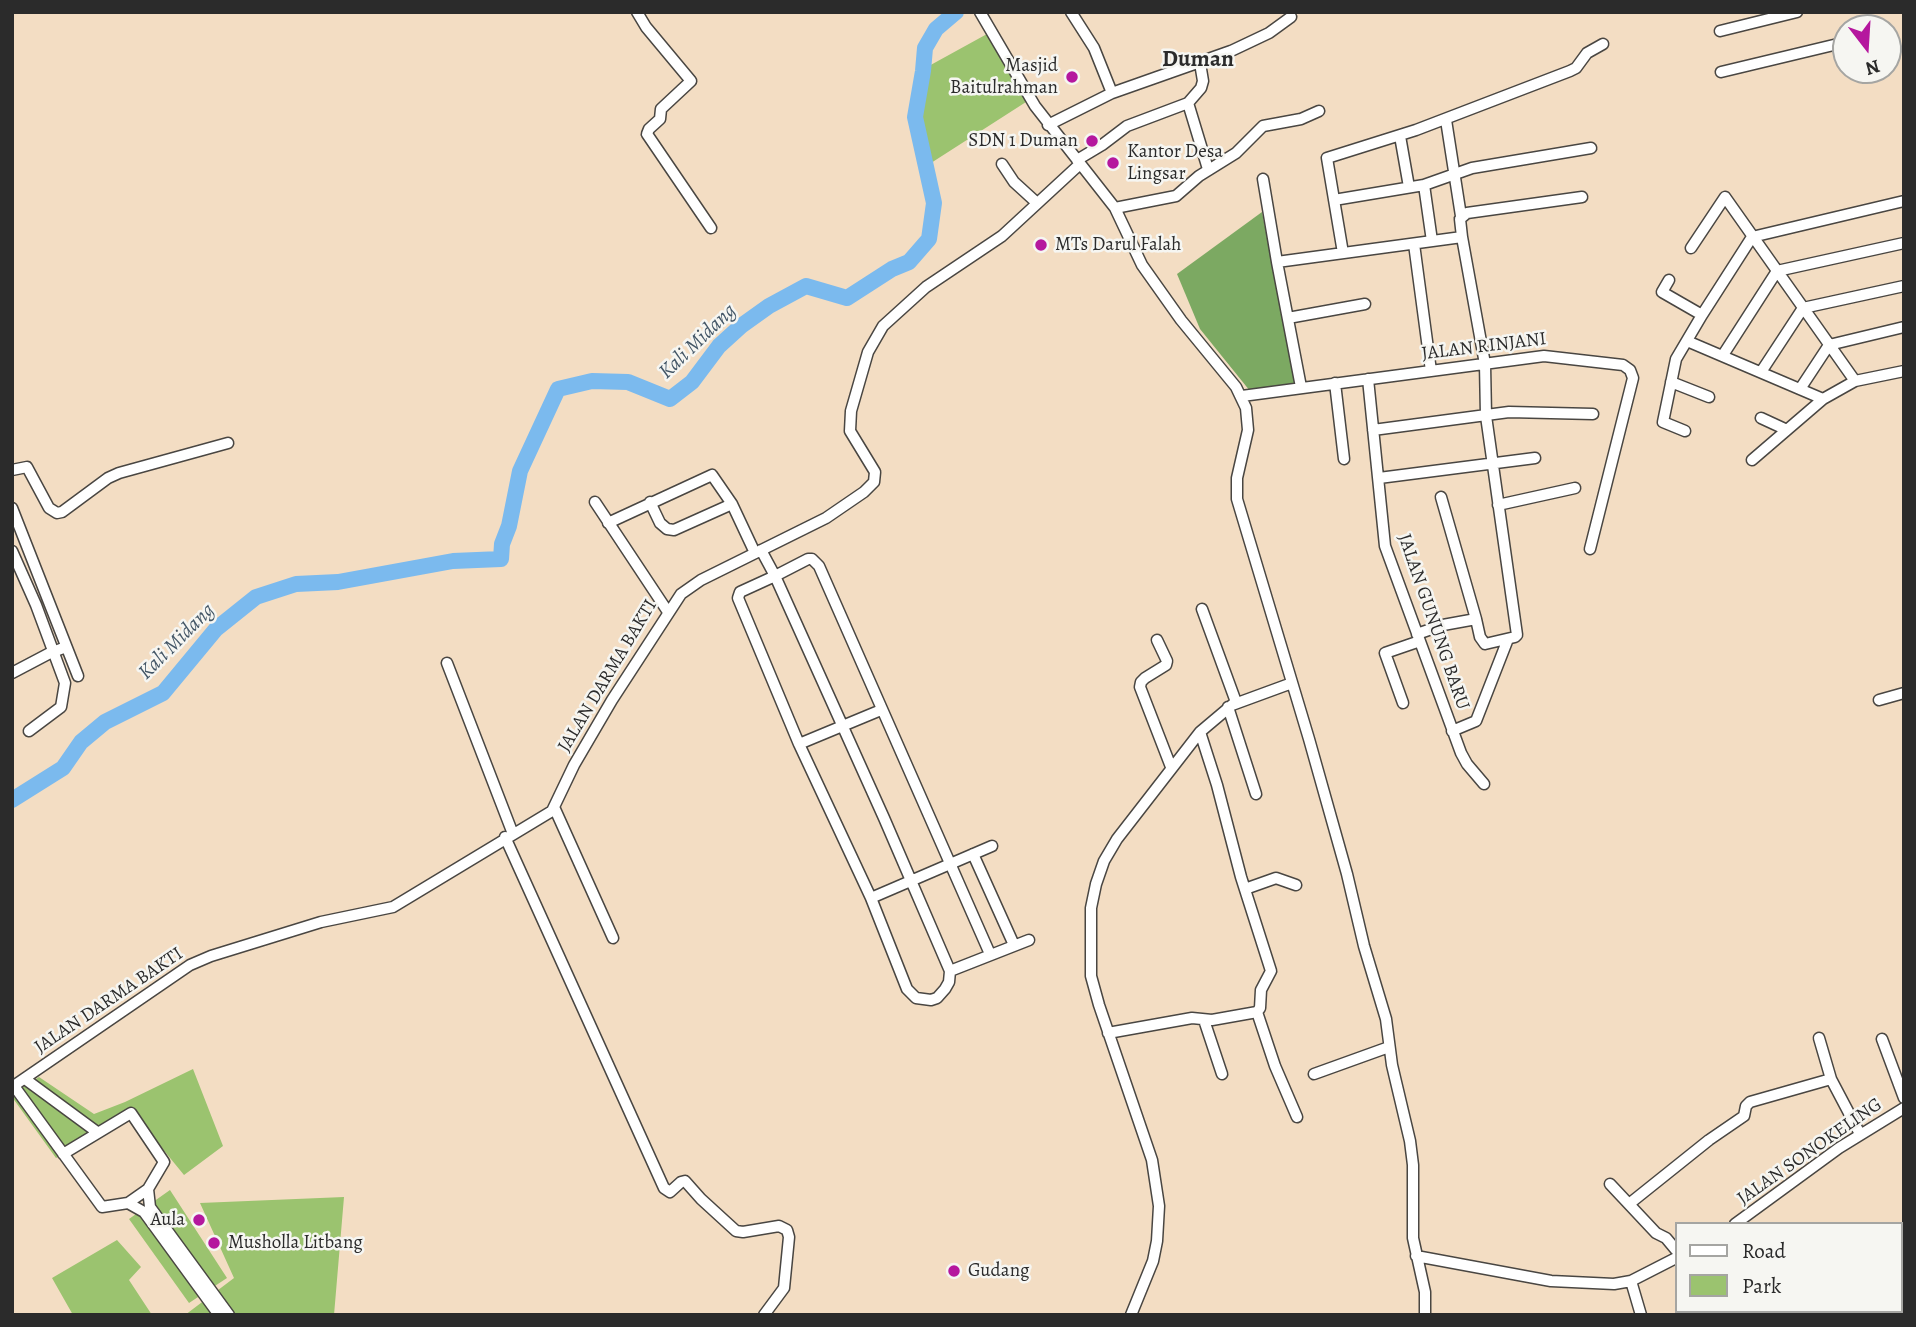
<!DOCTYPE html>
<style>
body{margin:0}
#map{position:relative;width:1916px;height:1327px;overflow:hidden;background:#f3ddc3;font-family:Alegreya,serif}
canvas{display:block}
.frame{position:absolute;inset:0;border:14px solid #2b2b2b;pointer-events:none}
.legend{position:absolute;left:1675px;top:1222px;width:228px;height:91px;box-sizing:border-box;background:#f6f6f2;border:2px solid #a5a5a2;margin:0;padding:9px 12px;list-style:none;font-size:21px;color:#2b2b2b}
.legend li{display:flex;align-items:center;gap:14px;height:35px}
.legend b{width:35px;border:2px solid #a5a5a2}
.north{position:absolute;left:1832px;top:14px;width:70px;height:70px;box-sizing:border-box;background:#f6f6f2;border:2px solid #a5a5a2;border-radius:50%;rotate:163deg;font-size:19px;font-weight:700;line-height:28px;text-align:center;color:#2b2b2b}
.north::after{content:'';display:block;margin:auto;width:24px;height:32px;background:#b5179e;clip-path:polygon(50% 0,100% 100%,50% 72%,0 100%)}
</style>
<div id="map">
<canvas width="1916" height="1327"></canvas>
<div class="frame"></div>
<ul class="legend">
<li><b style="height:9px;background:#fff"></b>Road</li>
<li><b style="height:19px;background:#9bc36f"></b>Park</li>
</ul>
<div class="north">N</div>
</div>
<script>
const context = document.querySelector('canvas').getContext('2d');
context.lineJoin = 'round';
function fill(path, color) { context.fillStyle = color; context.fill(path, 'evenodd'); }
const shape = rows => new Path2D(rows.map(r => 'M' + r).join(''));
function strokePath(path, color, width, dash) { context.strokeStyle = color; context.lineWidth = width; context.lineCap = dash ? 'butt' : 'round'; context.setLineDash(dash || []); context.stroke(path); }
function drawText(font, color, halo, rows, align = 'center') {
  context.font = font + ' Alegreya,serif'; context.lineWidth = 5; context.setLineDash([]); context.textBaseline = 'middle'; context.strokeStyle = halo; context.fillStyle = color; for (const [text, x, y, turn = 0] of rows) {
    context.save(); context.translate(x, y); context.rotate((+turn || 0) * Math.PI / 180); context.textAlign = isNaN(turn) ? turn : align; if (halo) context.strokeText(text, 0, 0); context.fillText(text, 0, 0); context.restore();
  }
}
fill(shape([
 [987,34,1026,102,931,163,919,115,927,67],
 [193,1069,223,1146,184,1175,130,1109,131,1113,56,1158,12,1097,12,1094,39,1077,94,1114,125,1102],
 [170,1190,227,1278,189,1303,129,1219],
 [344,1197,334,1315,185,1315,234,1278,200,1203],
 [117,1240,141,1267,129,1280,152,1315,73,1315,52,1278]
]), '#9bc36f');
fill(shape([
 [1262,212,1296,387,1250,391,1200,329,1177,274]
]), '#7ca962');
strokePath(shape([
 [12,800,63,768,81,742,105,722,163,693,216,629,256,597,296,584,338,582,453,561,501,559,502,544,509,526,520,471,558,389,592,381,628,382,670,399,692,382,719,346,741,326,769,306,806,286,847,298,892,269,909,262,929,239,934,203,915,117,923,71,925,48,936,29,956,12]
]), '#7bbaee', 16);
const minor = shape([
 [637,12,646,27,691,81,661,109,660,119,649,129,647,134,711,228],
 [980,12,1035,106,1115,208,1142,265,1181,320,1236,387,1246,408,1248,430,1237,478,1237,499,1309,739,1347,874,1364,946,1386,1019,1392,1065,1410,1141,1413,1165,1413,1238,1425,1292,1425,1315],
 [1071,12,1094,48,1112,93],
 [1720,31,1797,12],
 [1200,63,1203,81,1201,88,1188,103,1208,169],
 [1721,72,1842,43],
 [1446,120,1461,216],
 [1048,125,1112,93,1231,51,1269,33,1291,17],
 [1400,136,1409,187],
 [1077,160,1102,145,1127,126,1188,103],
 [1002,164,1014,182,1037,203],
 [1263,179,1277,262,1301,387],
 [1424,185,1432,241],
 [1334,200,1424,185,1472,168,1591,148],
 [1115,208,1176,196,1199,176,1236,153,1263,126,1301,119,1319,111],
 [1462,237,1485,364,1486,416,1517,635,1515,637,1485,644,1480,637,1476,619],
 [1414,244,1431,371],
 [1691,248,1725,197,1855,381],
 [1343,253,1327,158,1416,130,1570,71,1576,68,1587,53,1603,44],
 [1277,262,1462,237,1460,219,1467,213,1582,197],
 [1669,280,1662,292,1702,315,1752,237,1904,201],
 [1288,318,1365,304],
 [1687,341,1823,399],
 [1723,355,1777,271,1904,243],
 [1761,372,1803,308,1904,286],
 [1368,379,1385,546,1461,753,1467,764,1484,784],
 [1671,382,1709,397],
 [1335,383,1344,459],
 [1800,389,1829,345,1904,327],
 [1242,396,1544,356,1623,365,1630,370,1633,378,1590,549],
 [1761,418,1787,430],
 [1373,430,1509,412,1593,414],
 [1685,431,1663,422,1676,359,1702,315],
 [1752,460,1823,399,1855,381,1904,371],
 [12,470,27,467,49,508,57,513,62,512,108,478,119,473,228,443],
 [1379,478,1535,458],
 [595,502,668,612],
 [650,502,660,523,667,529,674,530,732,504],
 [1498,505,1575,488],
 [12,508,78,676],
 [608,523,712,475,732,504,755,553],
 [761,550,775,576,884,818,950,971,949,982,945,989,937,998,931,1000,916,998,907,989,871,898,799,744,738,598,740,592,775,576,808,559,812,559,819,566,990,954],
 [12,551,36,605,65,683,61,707,29,731],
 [1202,609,1236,702],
 [1417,634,1443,625,1476,619,1441,497],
 [1157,640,1167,661,1166,665,1145,678,1141,682,1140,687,1171,767],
 [447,663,513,834],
 [12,673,50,653,66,647],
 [1879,700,1904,693],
 [1403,703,1385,653,1420,641],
 [1228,707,1256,794],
 [1452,731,1476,721,1508,639],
 [1200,732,1217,785,1241,877,1271,971,1261,990,1260,1008,1257,1012,1275,1066,1297,1117],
 [799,744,881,710],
 [554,807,613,938],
 [505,837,664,1188,670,1192,681,1182,685,1181,701,1199,736,1231,743,1232,779,1226,787,1230,789,1237,784,1288,764,1315],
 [973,854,1014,945],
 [1245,889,1276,878,1296,885],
 [871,898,992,846],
 [950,971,1029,940],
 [1204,1020,1222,1074],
 [1108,1033,1192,1018,1212,1020,1257,1012],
 [1819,1038,1831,1079,1860,1134],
 [1882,1039,1904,1098],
 [1314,1074,1389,1047],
 [25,1079,97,1132],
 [14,1086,102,1207,128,1203,148,1189,164,1162,131,1113,63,1154],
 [12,1087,190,965,211,956,321,922,393,907,552,811,574,765,612,700,681,594,701,580,826,518,864,492,874,482,875,472,850,431,851,411,868,352,883,326,926,287,1002,236,1080,164],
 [1610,1184,1656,1233,1666,1238,1676,1250],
 [148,1189,150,1207,229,1315],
 [128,1203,144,1212,219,1315],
 [1629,1204,1709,1140,1744,1116,1746,1106,1750,1102,1831,1079],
 [1735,1224,1839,1148,1904,1108],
 [1416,1256,1551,1281,1614,1284,1631,1281,1676,1258],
 [1631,1281,1641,1315],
 [1131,1315,1153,1261,1157,1241,1159,1206,1152,1160,1099,1005,1091,976,1091,908,1096,884,1104,861,1117,839,1200,732,1232,705,1292,683]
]);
strokePath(minor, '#494642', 13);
strokePath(minor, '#fff', 10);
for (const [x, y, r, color] of [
 [1072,77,7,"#b5179e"],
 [1092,141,7,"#b5179e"],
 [1113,163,7,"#b5179e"],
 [1041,245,7,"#b5179e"],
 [199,1220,7,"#b5179e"],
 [214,1243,7,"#b5179e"],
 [954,1271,7,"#b5179e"]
]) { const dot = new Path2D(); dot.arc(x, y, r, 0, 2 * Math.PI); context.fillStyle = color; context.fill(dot); strokePath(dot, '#f6f6f2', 2.5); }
drawText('19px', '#2b2b2b', '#f6f6f2', [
 ["Masjid",1058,66,"right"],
 ["Baitulrahman",1058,88,"right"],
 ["SDN 1 Duman",1078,141,"right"],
 ["Kantor Desa",1127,152],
 ["Lingsar",1127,174],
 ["MTs Darul Falah",1055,245],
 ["Aula",185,1220,"right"],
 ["Musholla Litbang",228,1243],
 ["Gudang",968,1271]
], 'left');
drawText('19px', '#2b2b2b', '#f6f6f2', [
 ["JALAN RINJANI",1484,347,-7],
 ["JALAN GUNUNG BARU",1433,622,71],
 ["JALAN DARMA BAKTI",608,676,-59],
 ["JALAN DARMA BAKTI",109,1001,-34],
 ["JALAN SONOKELING",1810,1152,-35]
]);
drawText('italic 21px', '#435666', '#f6f6f2', [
 ["Kali Midang",698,342,-44],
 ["Kali Midang",177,642,-45]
]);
drawText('bold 23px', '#2b2b2b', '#f6f6f2', [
 ["Duman",1198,60]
]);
</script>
